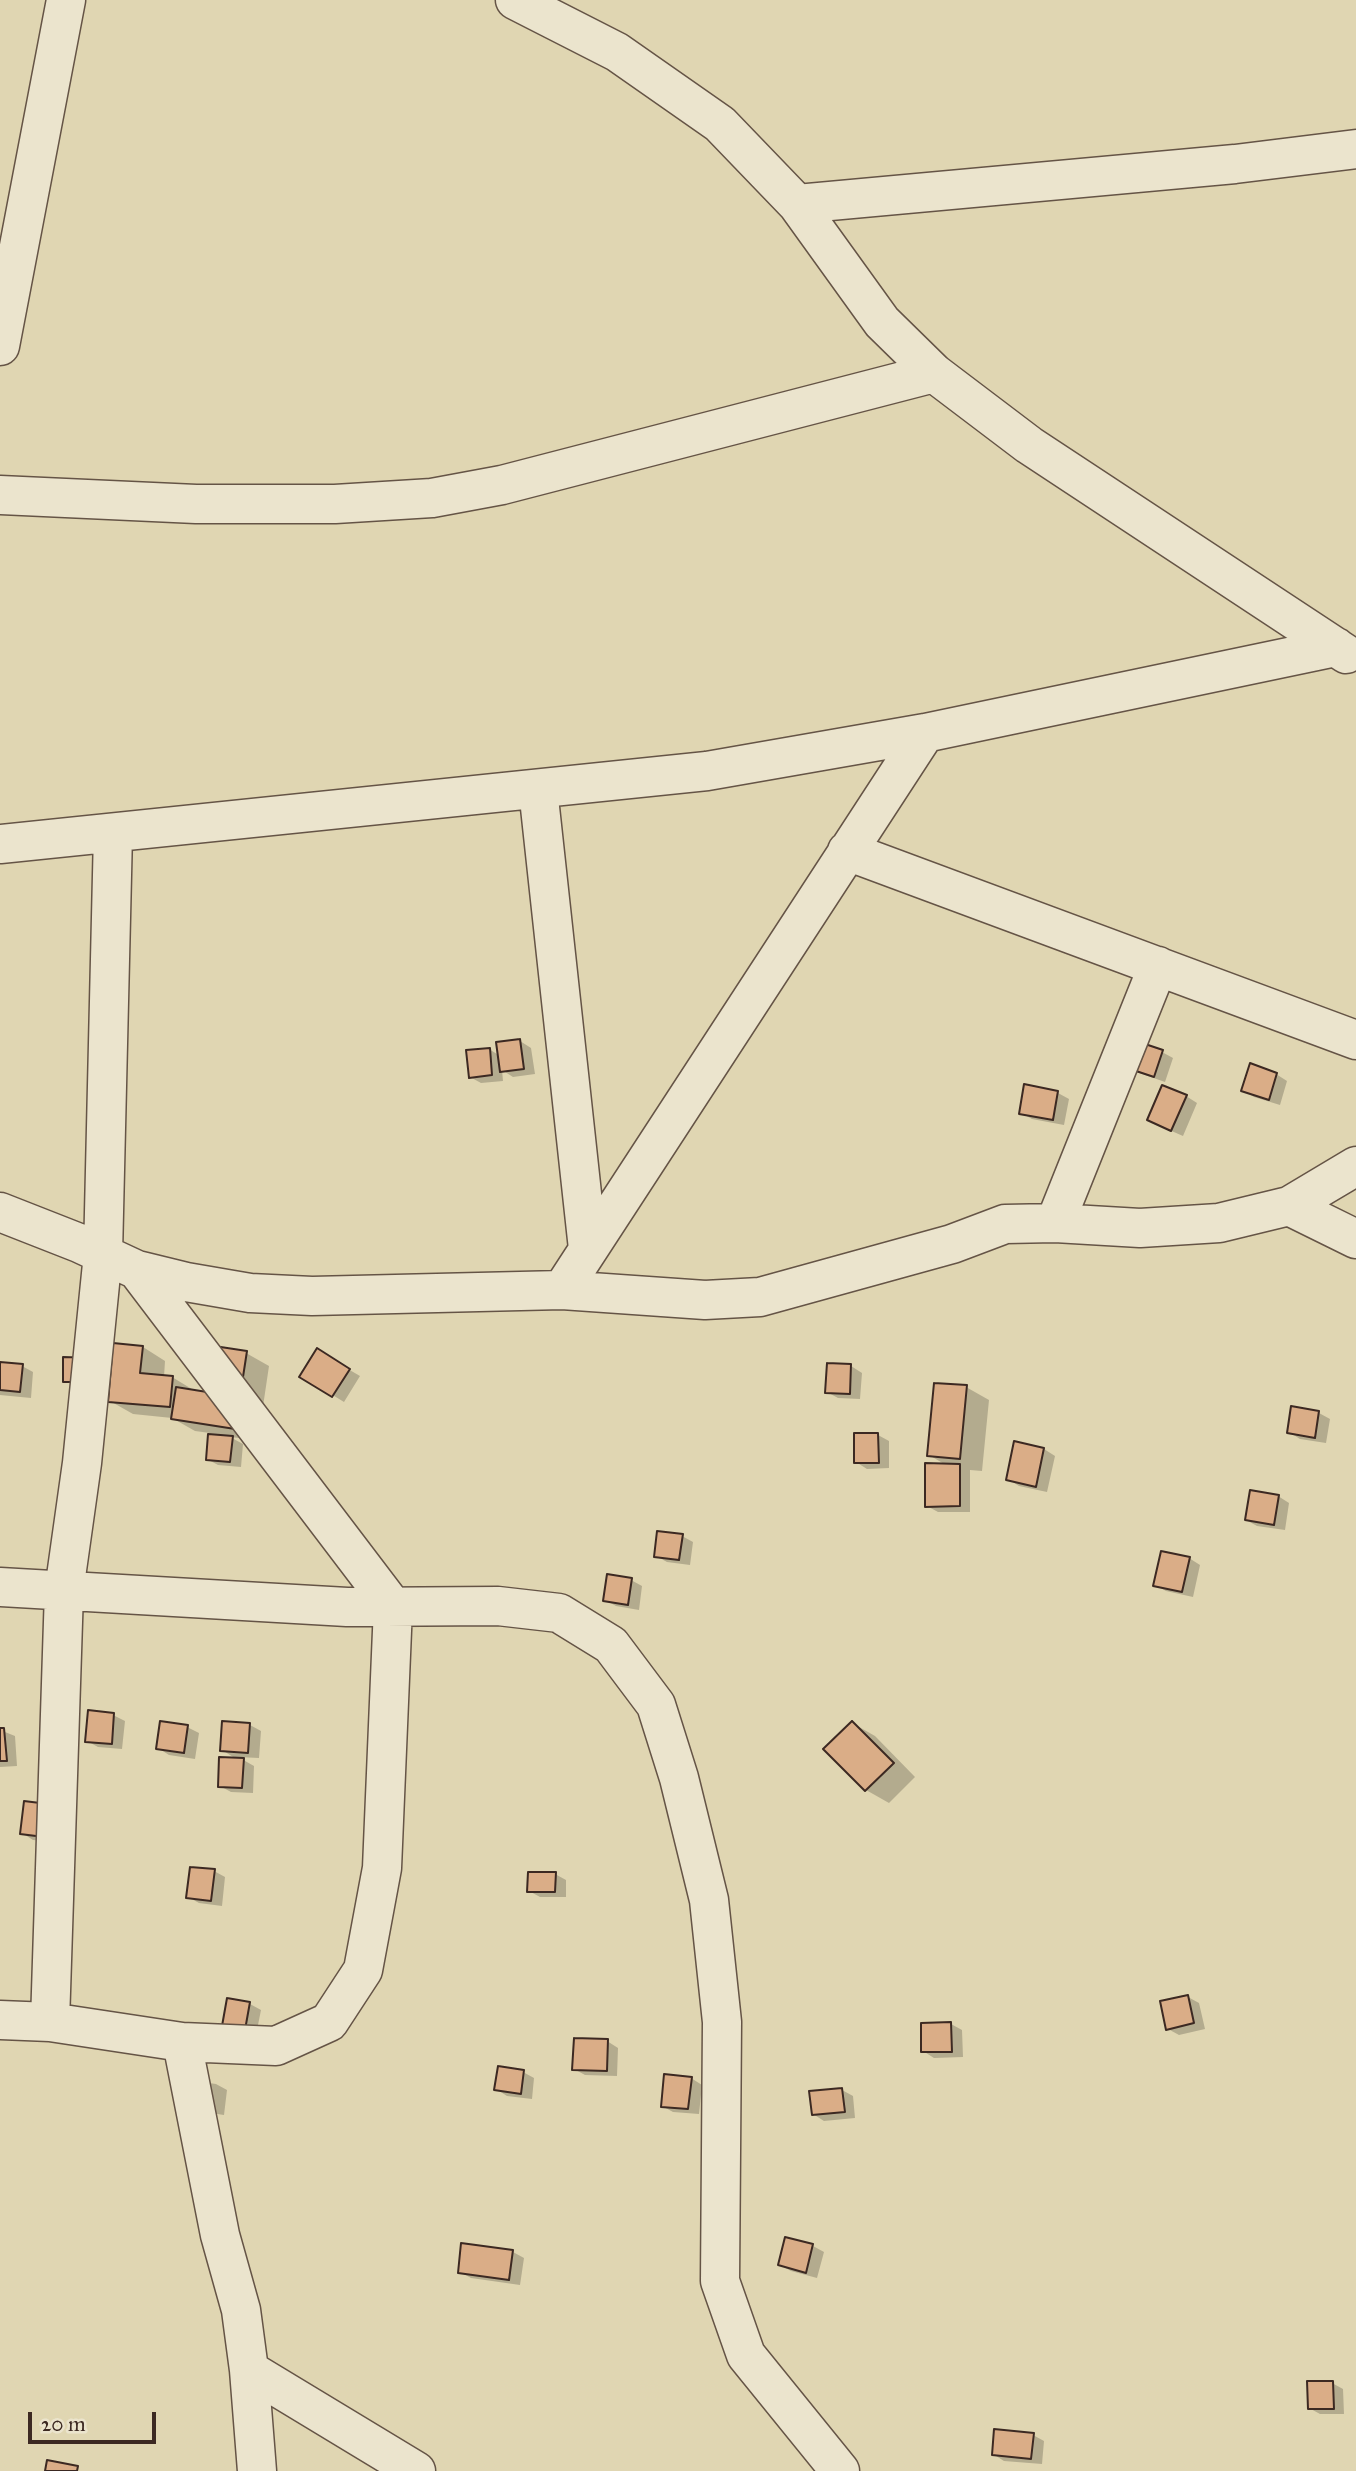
<!DOCTYPE html>
<style>
body{margin:0}
#map{position:relative;width:1356px;height:2471px;overflow:hidden;background:#e0d6b2;font-family:"IM FELL Great Primer",serif}
canvas{display:block}
.scale{position:absolute;left:28px;top:2412px;width:128px;height:32px;box-sizing:border-box;border:4px solid #3c2922;border-top:0;padding-left:9px;font-size:21px;line-height:24px;white-space:nowrap;color:#3c2922;-webkit-text-stroke:5px #ebe4cd;paint-order:stroke}
</style>
<div id="map">
<canvas width="1356" height="2471"></canvas>
<div class="scale">20 m</div>
</div>
<script>
const context = document.querySelector('canvas').getContext('2d');
context.lineJoin = 'round';
function fill(path, color) { context.fillStyle = color; context.fill(path, 'evenodd'); }
const shape = rows => new Path2D(rows.map(r => 'M' + r).join(''));
function strokePath(path, color, width, dash) { context.strokeStyle = color; context.lineWidth = width; context.lineCap = dash ? 'butt' : 'round'; context.setLineDash(dash || []); context.stroke(path); }
fill(shape([
 [520,1041,531,1048,535,1074,513,1077,502,1070,503,1081,481,1083,470,1077,489,1049,500,1056],
 [1162,1052,1173,1058,1165,1082,1131,1070],
 [1276,1074,1287,1081,1280,1105,1254,1097,1243,1090],
 [1058,1093,1069,1099,1064,1125,1032,1119,1021,1113],
 [1186,1096,1197,1103,1183,1136,1160,1126],
 [143,1347,165,1361,164,1377,172,1377,195,1391,208,1394,246,1353,269,1366,258,1440,230,1437,243,1444,241,1467,218,1465,207,1459,210,1433,195,1431,172,1418,133,1414,110,1401],
 [317,1351,360,1376,344,1402,302,1376],
 [0,1364,22,1366,33,1372,31,1398,0,1395],
 [851,1366,862,1373,860,1399,838,1398,827,1392],
 [966,1387,989,1400,982,1471,970,1470,970,1512,938,1512,927,1506,946,1465,929,1455],
 [1293,1408,1319,1413,1330,1419,1326,1443,1300,1439,1289,1432],
 [878,1435,889,1441,889,1468,867,1469,856,1462],
 [1015,1443,1044,1449,1055,1456,1047,1492,1019,1486,1008,1479],
 [1278,1496,1289,1503,1285,1530,1257,1526,1246,1520],
 [682,1536,693,1542,690,1565,667,1562,656,1556],
 [1189,1558,1200,1565,1193,1597,1166,1591,1155,1585],
 [631,1580,642,1586,639,1610,616,1606,605,1600],
 [113,1715,125,1721,122,1749,98,1747,87,1741],
 [852,1723,875,1736,915,1777,889,1803,866,1790],
 [250,1725,261,1731,259,1758,238,1757,254,1766,253,1793,231,1792,220,1786,238,1760,222,1750],
 [187,1727,199,1733,195,1759,169,1755,158,1748],
 [0,1730,15,1736,17,1766,0,1767],
 [26,1803,55,1842,33,1840,22,1833],
 [214,1871,225,1877,222,1906,199,1903,188,1897],
 [555,1874,566,1880,566,1897,540,1897,529,1891],
 [1188,1997,1199,2003,1205,2029,1179,2035,1168,2029],
 [228,2000,250,2004,261,2010,256,2035,235,2031],
 [951,2024,962,2030,963,2057,934,2058,923,2051],
 [607,2041,618,2048,617,2076,585,2075,574,2069],
 [523,2072,534,2078,532,2099,507,2096,496,2089],
 [691,2078,702,2085,699,2114,673,2112,662,2106],
 [182,2079,216,2084,227,2090,224,2115,190,2110],
 [842,2090,853,2096,855,2118,824,2121,813,2114],
 [786,2239,813,2246,824,2252,817,2278,791,2271,780,2265],
 [463,2245,513,2252,524,2258,520,2285,471,2278,460,2272],
 [1332,2383,1343,2389,1344,2414,1320,2414,1309,2408],
 [1033,2435,1044,2441,1042,2464,1004,2461,993,2454]
]), '#0003');
const building = shape([
 [1127,1038,1163,1050,1154,1077,1118,1065,1127,1038],
 [520,1039,524,1069,500,1072,496,1042,520,1039],
 [490,1048,492,1075,469,1078,466,1050,490,1048],
 [1250,1063,1277,1073,1269,1100,1241,1091,1250,1063],
 [1024,1084,1058,1091,1053,1120,1019,1114,1024,1084],
 [1162,1085,1187,1095,1171,1131,1147,1120,1162,1085],
 [113,1343,143,1346,140,1373,173,1376,170,1407,108,1402,113,1343],
 [214,1346,247,1351,235,1429,171,1419,176,1387,207,1392,214,1346],
 [317,1348,350,1369,332,1397,299,1377,317,1348],
 [63,1357,94,1358,94,1382,63,1382,63,1357],
 [0,1362,23,1364,20,1392,0,1390,0,1362],
 [827,1363,851,1364,850,1394,825,1393,827,1363],
 [934,1383,967,1385,960,1459,927,1456,934,1383],
 [1291,1406,1319,1411,1315,1438,1287,1433,1291,1406],
 [854,1433,878,1433,879,1463,854,1463,854,1433],
 [208,1434,233,1436,230,1462,206,1460,208,1434],
 [1014,1441,1044,1448,1036,1487,1006,1480,1014,1441],
 [925,1463,960,1464,960,1506,925,1507,925,1463],
 [1250,1490,1279,1495,1274,1525,1245,1520,1250,1490],
 [657,1531,683,1534,679,1560,654,1557,657,1531],
 [1161,1551,1190,1557,1182,1592,1153,1586,1161,1551],
 [607,1574,632,1578,628,1605,603,1601,607,1574],
 [88,1710,114,1713,112,1744,85,1742,88,1710],
 [160,1721,188,1725,184,1753,156,1749,160,1721],
 [222,1721,250,1723,248,1753,220,1751,222,1721],
 [852,1721,894,1763,865,1791,823,1749,852,1721],
 [0,1728,4,1728,7,1761,0,1761,0,1728],
 [219,1757,244,1758,242,1788,218,1787,219,1757],
 [24,1801,48,1804,44,1837,20,1834,24,1801],
 [190,1867,215,1869,211,1901,186,1898,190,1867],
 [528,1872,556,1872,555,1892,527,1892,528,1872],
 [1188,1995,1194,2023,1166,2030,1160,2001,1188,1995],
 [227,1998,250,2002,245,2030,222,2026,227,1998],
 [951,2022,952,2052,921,2052,921,2023,951,2022],
 [574,2038,608,2039,607,2071,572,2070,574,2038],
 [498,2066,524,2070,521,2094,494,2090,498,2066],
 [664,2074,692,2077,688,2109,661,2107,664,2074],
 [842,2088,845,2112,812,2115,809,2091,842,2088],
 [785,2237,813,2244,806,2273,778,2265,785,2237],
 [461,2243,513,2250,509,2280,458,2273,461,2243],
 [1307,2381,1333,2381,1334,2409,1308,2409,1307,2381],
 [994,2429,1034,2433,1031,2459,992,2455,994,2429],
 [47,2460,78,2466,77,2471,45,2471,47,2460]
]);
fill(building, '#daad87');
strokePath(building, '#3c2922', 2);
const minor = shape([
 [515,0,617,52,720,124,797,204,882,322,934,373,1029,445,1346,654],
 [797,204,1235,164,1356,149],
 [0,346,66,0],
 [0,495,196,504,335,504,432,498,502,485,934,373],
 [538,789,588,1249],
 [0,844,707,771,925,733,1336,647],
 [847,851,1356,1040],
 [1289,1206,1356,1239],
 [0,1212,79,1243,137,1270,186,1282,250,1293,312,1296,562,1290,705,1300,760,1297,952,1244,1005,1224,1055,1223,1140,1228,1219,1223,1289,1206,1356,1166],
 [1055,1223,1158,966],
 [562,1290,925,733],
 [0,1587,347,1607,498,1606,559,1613,611,1645,656,1705,679,1778,709,1900,722,2022,720,2281,746,2355,840,2471],
 [0,2020,50,2022,182,2042,276,2046,329,2022,363,1970,382,1868,393,1607,137,1270],
 [50,2022,64,1591,82,1463,103,1254,113,833],
 [182,2042,220,2235,241,2310,249,2370,257,2471],
 [249,2370,416,2471]
]);
strokePath(minor, '#655446', 41);
strokePath(minor, '#ebe4cd', 38);
</script>
